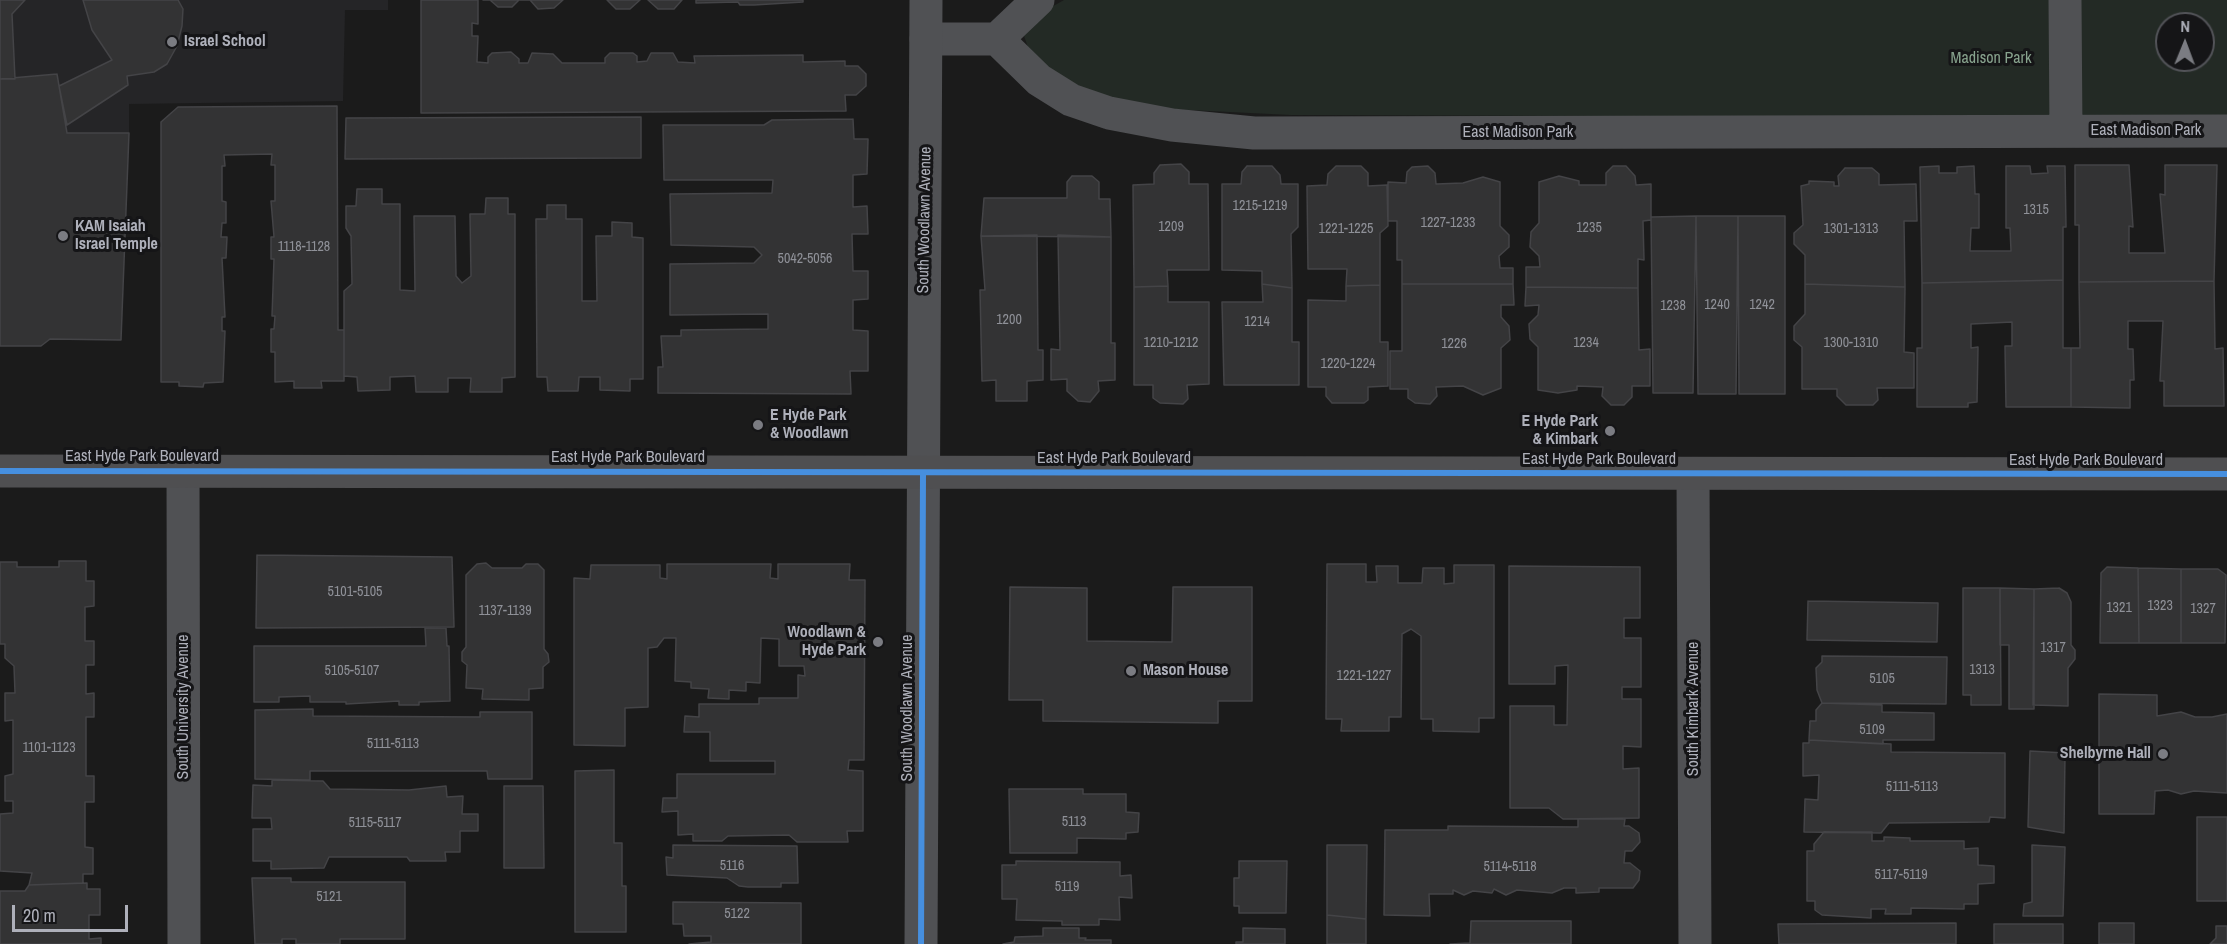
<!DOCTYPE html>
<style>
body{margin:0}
#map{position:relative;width:2227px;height:944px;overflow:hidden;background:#1b1b1b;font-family:"Archivo Narrow",sans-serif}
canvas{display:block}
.north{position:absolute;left:2155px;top:12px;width:60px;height:60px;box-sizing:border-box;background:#151517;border:2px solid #525358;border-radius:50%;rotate:1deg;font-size:16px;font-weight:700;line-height:24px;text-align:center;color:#aeb0ba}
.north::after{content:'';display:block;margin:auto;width:21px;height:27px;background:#7b7c82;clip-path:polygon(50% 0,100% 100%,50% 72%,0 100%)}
.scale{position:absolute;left:12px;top:905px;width:116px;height:27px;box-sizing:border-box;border:3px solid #aeb0ba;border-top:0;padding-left:8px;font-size:18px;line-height:21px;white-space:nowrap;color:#aeb0ba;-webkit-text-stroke:4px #151517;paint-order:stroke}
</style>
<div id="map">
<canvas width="2227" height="944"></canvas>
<div class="north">N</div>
<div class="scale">20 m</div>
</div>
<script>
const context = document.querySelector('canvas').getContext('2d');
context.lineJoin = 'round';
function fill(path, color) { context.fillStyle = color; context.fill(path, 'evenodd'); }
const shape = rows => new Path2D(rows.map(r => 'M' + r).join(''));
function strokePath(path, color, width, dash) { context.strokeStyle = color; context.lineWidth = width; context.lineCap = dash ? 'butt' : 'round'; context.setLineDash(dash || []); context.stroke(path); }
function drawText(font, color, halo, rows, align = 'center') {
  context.font = font + ' "Archivo Narrow",sans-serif'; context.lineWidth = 6; context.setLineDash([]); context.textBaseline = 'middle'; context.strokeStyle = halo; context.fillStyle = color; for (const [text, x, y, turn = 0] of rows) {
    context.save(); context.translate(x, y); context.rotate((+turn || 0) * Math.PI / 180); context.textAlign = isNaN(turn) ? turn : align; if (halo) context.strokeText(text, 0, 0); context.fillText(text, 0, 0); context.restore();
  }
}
fill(shape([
 [0,0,388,0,388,10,345,10,343,101,129,104,129,133,67,133,57,74,0,79]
]), '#252527');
fill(shape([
 [1064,0,2227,0,2227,118,1291,115,1168,109,1123,103,1080,87,1051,70,1029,50,1024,36,1048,9],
 [2167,24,2203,24,2203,60,2167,60]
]), '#232a25');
const building = shape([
 [0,0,25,0,12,14,15,79,0,79,0,0],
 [83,0,178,0,183,9,182,26,177,46,167,64,154,72,127,76,128,85,67,125,59,86,112,60,92,30,83,0],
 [421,0,478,0,478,24,472,23,472,36,478,36,477,62,488,63,488,57,492,53,511,52,519,59,519,63,528,63,532,53,553,54,562,63,605,63,605,58,610,53,633,53,637,56,637,62,647,61,651,53,673,53,678,62,695,63,694,56,803,55,803,62,845,61,845,66,858,66,866,74,866,86,856,95,845,95,846,111,421,113,421,0],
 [483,0,519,0,512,7,498,7,490,0,483,0],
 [520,0,563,0,554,8,538,9,530,0,520,0],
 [607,0,640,0,630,9,616,9,607,0],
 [648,0,682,0,674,9,658,9,648,0],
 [696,0,803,0,803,2,754,5,740,5,738,2,696,3,696,0],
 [57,74,67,133,129,133,121,340,50,339,41,346,0,346,0,79,57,74],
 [337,106,338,330,344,330,344,381,321,381,322,388,294,388,294,381,275,382,275,352,271,352,271,329,274,329,275,316,272,316,274,259,271,259,271,237,274,237,271,201,275,201,275,165,271,165,272,154,224,155,225,166,222,166,222,201,226,202,226,223,222,223,221,237,227,237,226,258,222,258,225,317,222,317,222,331,225,331,223,382,204,383,203,387,179,386,179,382,161,382,161,122,178,107,337,106],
 [641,117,641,158,345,159,346,118,641,117],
 [853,119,854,139,868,139,867,174,853,175,853,207,867,206,868,234,852,234,853,271,868,271,868,299,853,300,853,330,868,331,868,371,850,371,851,394,658,393,658,367,663,367,661,336,681,336,681,330,768,329,768,314,670,315,670,264,754,263,762,255,754,247,671,245,670,194,772,193,773,180,664,180,663,125,764,125,772,120,853,119],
 [1181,164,1189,172,1189,184,1208,184,1209,270,1167,270,1168,286,1134,287,1133,185,1154,184,1154,173,1160,165,1181,164],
 [2075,165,2129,165,2133,227,2129,226,2129,253,2165,253,2160,194,2165,195,2165,165,2217,165,2214,281,2079,282,2079,225,2075,225,2075,165],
 [1247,166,1272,166,1280,175,1281,184,1298,184,1298,227,1291,234,1292,288,1262,284,1262,271,1222,270,1222,184,1241,184,1242,172,1247,166],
 [1336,166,1361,166,1368,173,1368,186,1387,185,1388,226,1380,233,1380,285,1346,286,1347,269,1308,269,1307,186,1327,185,1328,174,1336,166],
 [1428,166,1435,173,1436,184,1463,183,1483,177,1500,182,1500,226,1509,235,1509,247,1499,256,1500,268,1513,268,1513,284,1402,284,1402,260,1397,260,1397,221,1388,221,1388,182,1406,183,1407,172,1412,167,1428,166],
 [1613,166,1626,166,1635,176,1636,185,1651,184,1651,220,1643,221,1644,260,1638,259,1638,288,1526,287,1526,267,1540,267,1539,256,1530,247,1531,232,1539,223,1539,182,1559,176,1579,181,1579,185,1606,185,1606,173,1613,166],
 [1939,166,1939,173,1957,173,1957,167,1974,166,1975,194,1979,194,1979,228,1971,228,1970,251,2011,251,2010,228,2006,228,2006,166,2030,166,2031,174,2048,173,2047,166,2065,166,2066,227,2063,227,2063,280,1922,283,1920,167,1939,166],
 [1845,168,1872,168,1879,174,1879,185,1916,184,1917,221,1904,221,1905,287,1805,284,1805,255,1794,244,1794,233,1803,225,1801,186,1809,184,1809,181,1834,182,1834,186,1839,186,1838,176,1845,168],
 [1072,176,1092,176,1099,182,1099,199,1110,199,1111,237,981,236,984,198,1067,198,1067,182,1072,176],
 [357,189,382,189,382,204,400,204,400,290,415,291,414,216,455,216,456,276,462,283,471,276,470,214,485,214,486,198,508,198,508,214,515,214,515,377,502,378,502,392,470,392,471,378,448,378,448,392,416,392,415,376,390,377,390,390,358,391,357,377,344,376,344,291,352,284,351,236,346,228,346,206,356,206,357,189],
 [547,205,566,205,566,219,582,219,582,301,597,301,596,236,612,236,612,222,632,223,632,237,643,238,643,379,630,379,630,391,600,390,600,377,579,377,578,391,548,391,547,377,537,377,536,219,547,219,547,205],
 [1696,216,1693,393,1653,393,1651,217,1696,216],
 [1696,216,1738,216,1736,394,1698,394,1696,216],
 [1738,216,1785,216,1785,394,1739,394,1738,216],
 [1037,235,1038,350,1043,350,1043,380,1027,381,1027,401,996,401,996,380,982,381,980,290,985,290,981,236,1037,235],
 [1058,235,1111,237,1111,343,1115,343,1115,380,1098,381,1099,391,1090,402,1078,401,1067,391,1067,379,1051,380,1051,349,1060,350,1058,235],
 [2063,280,2063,348,2071,348,2071,407,2006,407,2005,346,2012,346,2012,322,1971,324,1971,348,1978,347,1977,402,1968,403,1968,407,1917,407,1917,348,1922,348,1922,283,2063,280],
 [2214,281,2215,349,2223,348,2224,406,2164,406,2164,381,2160,381,2163,321,2128,321,2128,349,2133,349,2134,380,2130,380,2130,408,2071,407,2071,348,2080,348,2079,282,2214,281],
 [1262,284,1292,288,1292,342,1299,342,1299,385,1224,385,1222,302,1263,302,1262,284],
 [1402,284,1513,284,1514,305,1501,305,1501,317,1509,326,1510,340,1501,348,1501,388,1483,395,1463,386,1436,387,1437,396,1430,404,1415,403,1408,398,1408,389,1390,389,1390,351,1402,351,1402,284],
 [1805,284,1905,287,1904,352,1914,353,1914,388,1877,388,1878,400,1873,405,1846,405,1837,396,1837,389,1802,389,1802,347,1794,340,1794,326,1805,314,1805,284],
 [1380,285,1380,342,1388,342,1388,386,1368,387,1368,400,1364,403,1332,403,1326,396,1326,387,1308,387,1308,300,1346,301,1346,286,1380,285],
 [1168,286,1168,302,1209,302,1209,384,1187,385,1188,399,1183,404,1160,403,1153,398,1153,385,1134,385,1134,287,1168,286],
 [1526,287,1638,288,1639,350,1650,349,1650,386,1632,386,1632,397,1624,405,1611,405,1602,396,1603,387,1577,386,1577,390,1558,393,1538,390,1538,347,1530,339,1529,324,1538,315,1539,305,1525,306,1526,287],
 [257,555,452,557,454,627,256,628,257,555],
 [59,561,86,561,86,581,94,581,94,606,85,607,85,641,94,641,94,665,86,665,86,694,94,693,94,717,86,717,86,776,94,776,94,802,85,802,85,847,93,848,93,874,83,874,83,883,29,885,32,873,0,871,0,814,13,813,13,801,5,801,5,776,13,774,13,720,5,721,5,693,15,693,14,666,5,658,5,644,0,644,0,562,17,562,17,567,59,567,59,561],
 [486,563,492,568,522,568,526,564,538,564,544,570,544,649,548,654,549,662,543,667,543,688,529,689,529,700,482,699,483,689,466,688,467,665,462,661,462,652,466,647,466,575,477,564,486,563],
 [667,564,771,564,770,578,778,579,778,564,850,564,849,580,865,580,864,760,849,760,848,770,863,771,863,831,847,831,848,842,797,842,789,835,728,836,722,841,693,841,693,834,678,835,678,811,662,812,663,798,677,798,677,774,775,774,775,761,710,761,710,732,684,732,685,716,699,717,699,704,759,704,759,698,798,698,798,675,805,676,804,666,779,666,779,639,761,638,760,683,746,682,746,691,729,690,729,699,708,698,709,689,691,688,691,682,675,681,676,638,664,638,657,647,648,648,648,707,625,708,625,746,574,745,574,578,590,579,591,565,660,565,660,578,667,579,667,564],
 [1327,564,1366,564,1366,582,1377,582,1376,566,1398,566,1398,583,1422,583,1423,568,1444,568,1444,584,1454,583,1454,565,1494,565,1494,718,1479,718,1479,732,1433,731,1433,719,1421,719,1421,636,1411,629,1402,634,1401,717,1389,717,1389,731,1341,731,1342,719,1326,719,1327,564],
 [1509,566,1640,567,1640,618,1624,618,1624,638,1641,638,1641,687,1622,687,1622,699,1641,699,1641,747,1623,746,1623,769,1639,768,1639,818,1563,819,1549,808,1510,808,1510,706,1554,706,1554,725,1567,725,1568,665,1555,666,1555,684,1509,684,1509,566],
 [2107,567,2138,568,2139,643,2100,643,2101,573,2107,567],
 [2138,568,2181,569,2181,643,2139,643,2138,568],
 [2181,569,2218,569,2226,575,2225,643,2181,643,2181,569],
 [1010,587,1087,588,1087,641,1172,642,1173,587,1252,587,1252,701,1218,701,1218,723,1043,721,1043,700,1009,700,1010,587],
 [1963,588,2000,588,2001,705,1971,705,1971,695,1963,695,1963,588],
 [2000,588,2034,589,2034,709,2009,709,2009,645,2000,645,2000,588],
 [2059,588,2067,593,2071,602,2071,645,2075,650,2075,659,2068,668,2068,706,2033,705,2034,589,2059,588],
 [1808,601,1938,603,1937,642,1807,640,1808,601],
 [425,628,446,628,447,646,449,646,450,701,419,702,419,705,399,705,399,701,346,704,346,702,310,702,310,696,279,697,279,702,254,702,254,646,426,646,425,628],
 [1822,656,1947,657,1946,704,1822,703,1817,690,1816,668,1822,662,1822,656],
 [2099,694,2157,695,2157,716,2181,712,2195,717,2212,717,2227,714,2227,793,2194,791,2181,794,2168,790,2155,791,2154,814,2099,814,2099,694],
 [1822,703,1882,705,1882,712,1934,713,1934,740,1883,740,1883,744,1809,740,1810,721,1816,721,1816,710,1822,703],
 [313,709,313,716,480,717,480,712,532,712,532,779,488,779,487,771,310,771,310,780,255,779,255,710,313,709],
 [1809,740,1891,744,1891,752,2005,753,2005,818,1990,817,1989,822,1889,823,1881,833,1804,832,1805,799,1818,800,1819,775,1803,776,1803,743,1809,743,1809,740],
 [2030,751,2065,753,2064,833,2028,827,2030,751],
 [614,770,614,843,622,843,622,886,626,886,626,932,575,932,575,771,614,770],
 [272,780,323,781,330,789,409,790,446,786,447,797,463,796,462,814,478,814,478,831,460,831,460,852,445,852,446,861,410,861,407,857,329,857,324,868,271,869,271,861,253,861,253,829,272,829,271,818,252,818,253,785,272,786,272,780],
 [504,786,543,786,544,868,504,868,504,786],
 [1009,789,1083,789,1083,794,1126,794,1126,812,1139,813,1138,832,1126,833,1126,839,1077,838,1077,853,1010,853,1009,789],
 [2197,817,2227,817,2227,901,2197,901,2197,817],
 [1578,819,1625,819,1624,826,1629,826,1639,833,1640,842,1632,851,1625,851,1624,863,1630,863,1640,871,1639,880,1633,888,1599,888,1599,892,1576,893,1576,888,1564,888,1552,893,1517,890,1506,895,1494,889,1492,893,1473,891,1464,895,1453,890,1453,894,1429,894,1430,916,1384,915,1385,830,1448,830,1448,826,1578,827,1578,819],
 [1824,832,1872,832,1872,841,1884,841,1884,837,1910,838,1910,841,1964,841,1964,849,1978,848,1978,865,1994,866,1994,883,1978,884,1978,904,1964,904,1964,909,1911,908,1911,914,1885,914,1886,909,1871,909,1871,918,1822,915,1815,910,1815,901,1807,901,1807,851,1814,851,1814,844,1824,832],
 [673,845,797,846,798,883,781,883,781,887,748,887,739,886,727,878,667,875,666,857,673,858,673,845],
 [1327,845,1367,845,1366,919,1327,915,1327,845],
 [2032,845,2065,847,2063,916,2023,916,2024,904,2032,902,2032,845],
 [1016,861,1120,862,1120,876,1131,875,1132,898,1119,897,1120,920,1099,919,1099,925,1062,925,1062,921,1016,920,1017,899,1002,899,1002,865,1016,865,1016,861],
 [1239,861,1287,861,1286,913,1239,913,1239,906,1234,906,1234,878,1239,878,1239,861],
 [252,878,291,878,291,882,405,882,405,939,340,939,340,944,296,944,296,939,282,939,282,944,255,944,252,878],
 [87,883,87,889,100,889,100,915,89,915,89,939,101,938,101,944,0,944,0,891,25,891,29,885,87,883],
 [673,902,801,903,801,944,689,944,711,942,711,936,684,936,683,924,673,924,673,902],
 [1327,915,1366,919,1366,944,1327,944,1327,915],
 [1471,921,1571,921,1571,944,1450,944,1470,943,1471,921],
 [1956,923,1956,944,1779,944,1778,924,1956,923],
 [2099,923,2134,923,2134,944,2099,944,2099,923],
 [1994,924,2063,924,2063,944,1994,944,1994,924],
 [2216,926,2227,926,2227,944,2210,944,2216,938,2216,926],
 [1043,928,1079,928,1079,938,1086,938,1085,940,1111,940,1111,944,1003,944,1014,942,1015,937,1043,936,1043,928],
 [1243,928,1285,929,1285,944,1236,944,1236,942,1243,942,1243,928]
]);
fill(building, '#333334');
strokePath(building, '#444447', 1.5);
strokePath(shape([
 [2065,0,2066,131],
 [926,39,997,39,1038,0],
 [997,39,1039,80,1071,100,1109,113,1172,125,1254,133,2227,131],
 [183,470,184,944],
 [1693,474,1695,944]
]), '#505154', 33);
strokePath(shape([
 [921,944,926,0]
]), '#505154', 33);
strokePath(shape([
 [0,471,2227,474]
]), '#4f4f51', 33);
strokePath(shape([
 [0,471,2227,474],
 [921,944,923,473]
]), '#468fdf', 6);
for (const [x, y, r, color] of [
 [172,42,6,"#7b7c82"],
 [63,236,6,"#7b7c82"],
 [758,425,6,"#7b7c82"],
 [1610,431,6,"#7b7c82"],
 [878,642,6,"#7b7c82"],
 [1131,671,6,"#7b7c82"],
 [2163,754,6,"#7b7c82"]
]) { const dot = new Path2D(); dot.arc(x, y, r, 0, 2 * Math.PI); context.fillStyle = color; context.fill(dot); strokePath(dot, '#151517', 2); }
drawText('14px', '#8f9198', null, [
 ["1215-1219",1260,206],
 ["1315",2036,210],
 ["1227-1233",1448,223],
 ["1209",1171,227],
 ["1235",1589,228],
 ["1221-1225",1346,229],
 ["1301-1313",1851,229],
 ["1118-1128",304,247],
 ["5042-5056",805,259],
 ["1240",1717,305],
 ["1242",1762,305],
 ["1238",1673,306],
 ["1200",1009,320],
 ["1214",1257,322],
 ["1210-1212",1171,343],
 ["1234",1586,343],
 ["1300-1310",1851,343],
 ["1226",1454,344],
 ["1220-1224",1348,364],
 ["5101-5105",355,592],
 ["1323",2160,606],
 ["1321",2119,608],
 ["1327",2203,609],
 ["1137-1139",505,611],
 ["1317",2053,648],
 ["1313",1982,670],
 ["5105-5107",352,671],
 ["1221-1227",1364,676],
 ["5105",1882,679],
 ["5109",1872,730],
 ["5111-5113",393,744],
 ["1101-1123",49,748],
 ["5111-5113",1912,787],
 ["5113",1074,822],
 ["5115-5117",375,823],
 ["5116",732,866],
 ["5114-5118",1510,867],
 ["5117-5119",1901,875],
 ["5119",1067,887],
 ["5121",329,897],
 ["5122",737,914]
]);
drawText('bold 16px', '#aeb0ba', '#151517', [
 ["Israel School",184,42],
 ["KAM Isaiah",75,227],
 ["Israel Temple",75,245],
 ["E Hyde Park",770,416],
 ["& Woodlawn",770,434],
 ["E Hyde Park",1598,422,"right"],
 ["& Kimbark",1598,440,"right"],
 ["Woodlawn &",866,633,"right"],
 ["Hyde Park",866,651,"right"],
 ["Mason House",1143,671],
 ["Shelbyrne Hall",2151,754,"right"]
], 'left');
drawText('16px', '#88a38e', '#151517', [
 ["Madison Park",1991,59]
]);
drawText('16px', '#aeb0ba', '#151517', [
 ["East Madison Park",2146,131],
 ["East Madison Park",1518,133],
 ["South Woodlawn Avenue",925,220,-89],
 ["East Hyde Park Boulevard",142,457],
 ["East Hyde Park Boulevard",628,458],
 ["East Hyde Park Boulevard",1114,459],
 ["East Hyde Park Boulevard",1599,460],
 ["East Hyde Park Boulevard",2086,461],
 ["South University Avenue",184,707,-90],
 ["South Woodlawn Avenue",908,708,-90],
 ["South Kimbark Avenue",1694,709,-90]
]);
</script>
